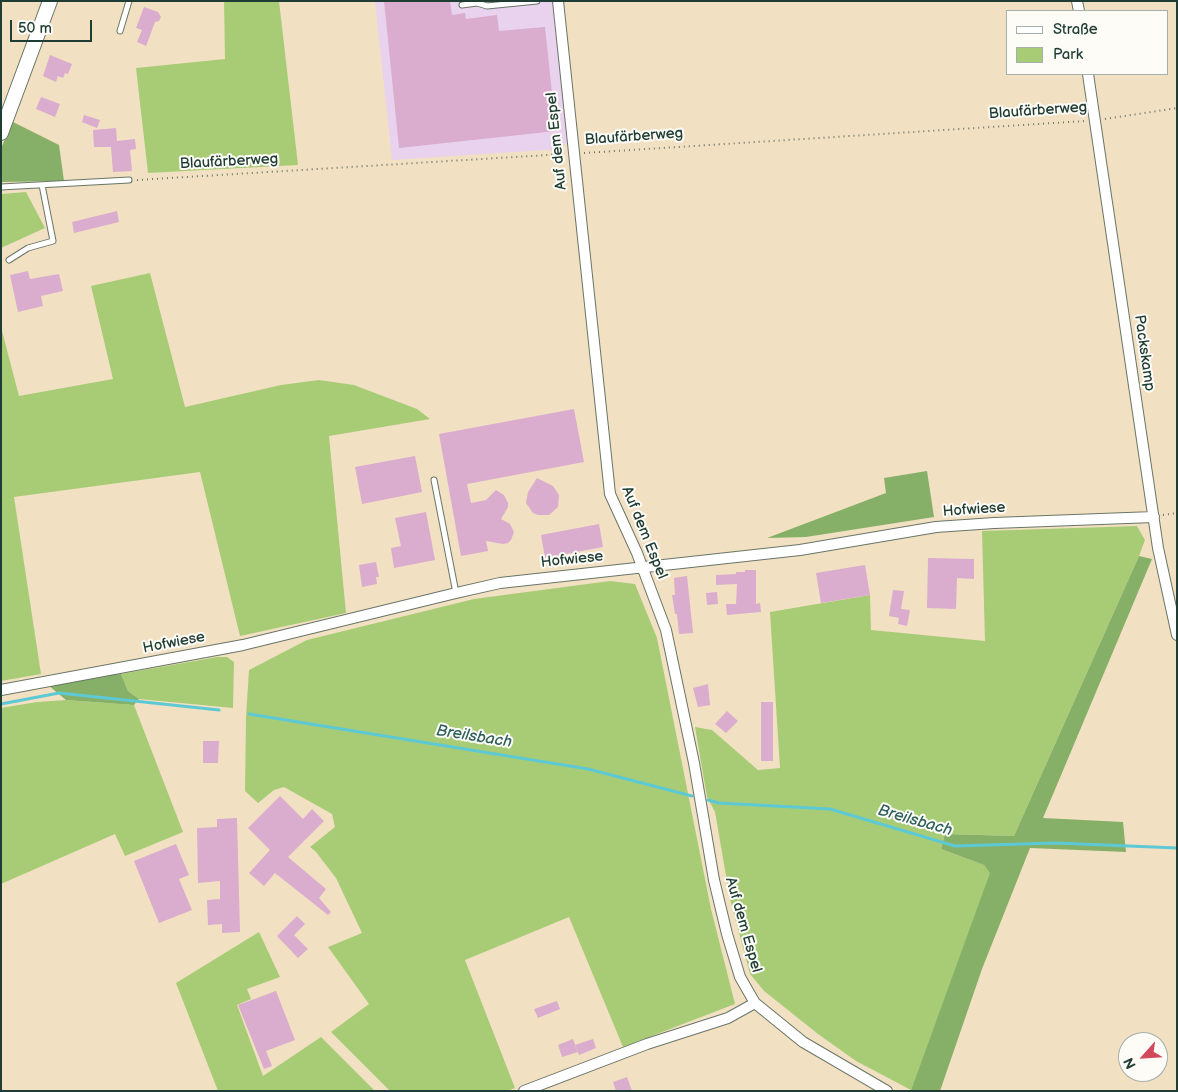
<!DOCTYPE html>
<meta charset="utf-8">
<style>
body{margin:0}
#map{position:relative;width:1178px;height:1092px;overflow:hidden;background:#f2e0c3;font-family:"Balsamiq Sans",sans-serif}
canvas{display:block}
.frame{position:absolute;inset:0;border:2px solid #1f3d34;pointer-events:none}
.legend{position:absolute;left:1006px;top:10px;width:162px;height:65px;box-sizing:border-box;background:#fdfcf7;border:1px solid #a4b0a9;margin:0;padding:6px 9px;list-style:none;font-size:15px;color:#1f3d34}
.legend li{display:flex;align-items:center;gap:10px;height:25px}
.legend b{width:25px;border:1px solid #a4b0a9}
.north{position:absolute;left:1118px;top:1032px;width:50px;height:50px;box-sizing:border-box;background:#fdfcf7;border:1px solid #a4b0a9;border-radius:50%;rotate:244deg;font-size:14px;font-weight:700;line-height:20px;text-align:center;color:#1f3d34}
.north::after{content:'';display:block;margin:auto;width:18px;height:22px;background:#d1495b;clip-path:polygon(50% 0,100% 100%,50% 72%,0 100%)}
.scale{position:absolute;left:10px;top:20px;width:82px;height:22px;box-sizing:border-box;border:2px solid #1f3d34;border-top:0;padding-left:6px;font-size:15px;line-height:18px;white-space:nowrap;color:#1f3d34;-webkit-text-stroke:4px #fdfcf7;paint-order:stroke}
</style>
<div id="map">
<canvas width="1178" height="1092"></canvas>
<div class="frame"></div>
<ul class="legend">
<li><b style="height:6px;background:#fff"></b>Straße</li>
<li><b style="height:14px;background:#a8cc76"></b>Park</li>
</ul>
<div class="north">N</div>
<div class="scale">50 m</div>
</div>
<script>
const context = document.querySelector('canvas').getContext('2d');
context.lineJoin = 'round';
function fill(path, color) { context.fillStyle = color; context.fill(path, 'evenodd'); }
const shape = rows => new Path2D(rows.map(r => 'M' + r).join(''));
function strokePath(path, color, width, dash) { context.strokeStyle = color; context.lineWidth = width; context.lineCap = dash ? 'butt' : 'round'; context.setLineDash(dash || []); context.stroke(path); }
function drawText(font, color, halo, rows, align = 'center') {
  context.font = font + ' "Balsamiq Sans",sans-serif'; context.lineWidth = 4; context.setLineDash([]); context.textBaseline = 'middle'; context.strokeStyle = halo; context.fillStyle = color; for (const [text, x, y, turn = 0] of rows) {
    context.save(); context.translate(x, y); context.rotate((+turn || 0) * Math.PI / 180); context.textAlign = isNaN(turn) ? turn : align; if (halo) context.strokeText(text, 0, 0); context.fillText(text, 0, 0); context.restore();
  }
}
fill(shape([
 [375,1,482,1,482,4,507,1,553,1,567,142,561,149,392,160]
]), '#e9d2ed');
fill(shape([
 [224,1,279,1,298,165,148,173,136,68,225,59],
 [26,192,45,228,1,248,1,194],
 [150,273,185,407,281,385,319,380,354,385,417,409,430,419,329,436,346,613,240,636,200,472,14,497,41,674,1,681,1,327,19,396,113,379,91,286],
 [1137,526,1145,540,1139,556,1014,836,945,834,941,849,984,865,991,873,911,1090,856,1061,818,1034,764,991,750,974,730,899,715,812,707,797,695,727,712,730,758,770,780,768,770,612,870,595,871,630,985,641,982,531],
 [610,581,635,584,657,638,711,909,735,1004,623,1047,569,917,465,960,515,1088,507,1091,390,1091,331,1032,369,1004,328,947,362,933,336,878,316,852,310,847,335,827,332,814,284,787,274,790,258,803,245,791,246,717,249,670,307,640,474,599],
 [217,657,227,657,234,662,233,708,139,699,128,691,121,674],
 [66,700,134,705,183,832,125,856,115,834,1,884,1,708,37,702],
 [259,932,280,977,247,989,251,999,237,1005,263,1076,321,1037,375,1091,218,1091,176,983]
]), '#a8cc76');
fill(shape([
 [13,122,59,145,64,181,1,182,1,148],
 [927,471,934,517,806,537,767,538,886,493,884,478],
 [1139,556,1152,559,1043,818,1123,822,1126,852,1030,848,982,969,940,1091,911,1090,990,873,984,865,941,849,945,834,1014,836],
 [121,674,128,691,139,699,134,705,66,700,48,685,89,677]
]), '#86b067');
strokePath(shape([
 [1,704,59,693,219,710],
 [249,714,588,769,692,796],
 [708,800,719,803,830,809,955,846,1056,843,1177,848]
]), '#5dc9d4', 3);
fill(shape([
 [384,1,450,1,452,15,465,13,466,19,497,15,499,31,545,27,556,131,399,148],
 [144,7,158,12,161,17,159,21,155,22,146,46,137,42,142,30,136,28],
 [50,55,72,64,68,74,65,73,63,78,58,76,56,82,43,76],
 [41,97,60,104,55,117,36,109],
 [84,115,100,120,97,128,82,122],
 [116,128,117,141,135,139,136,149,130,150,132,171,113,172,111,147,94,147,93,130],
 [117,211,119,222,74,233,72,222],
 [28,271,30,279,59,274,63,291,41,296,43,306,18,312,10,275],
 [574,409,584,462,467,484,471,503,486,500,496,490,504,495,508,503,508,507,501,519,510,524,514,532,511,540,508,543,503,544,486,541,488,551,461,556,439,434],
 [415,456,422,492,362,504,355,467],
 [537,478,553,486,559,495,558,507,549,515,538,515,533,513,526,503,528,492],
 [426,512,435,560,394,568,391,548,401,546,395,518],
 [599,524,603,547,545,558,541,535],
 [928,558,974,559,974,579,957,578,956,609,927,608],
 [376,562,379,577,376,577,377,584,362,587,359,565],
 [865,565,870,595,821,603,816,573],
 [745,570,756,570,756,604,760,603,761,612,727,615,726,604,736,604,737,584,716,585,716,575,736,574,736,572,745,572],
 [687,576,693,633,679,634,677,614,675,614,672,595,675,595,674,578],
 [893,590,904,591,901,609,910,610,907,626,898,624,899,618,889,616],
 [717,592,718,604,707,605,706,593],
 [708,684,710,705,698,707,693,688],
 [761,702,773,702,773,761,761,761],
 [727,711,738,721,726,733,715,724],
 [203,741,219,741,218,763,203,763],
 [280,796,303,819,312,809,324,821,288,857,326,889,319,898,331,912,328,915,275,873,264,886,249,873,270,850,248,828],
 [237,818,240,932,222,933,222,924,208,925,207,900,220,899,220,881,198,883,197,828,217,827,217,819],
 [176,844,189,875,179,879,192,910,159,923,134,861],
 [297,916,305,924,294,935,308,949,298,958,277,936],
 [276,991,295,1040,266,1051,272,1066,264,1069,238,1005],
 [557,1001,560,1009,538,1018,534,1009],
 [573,1039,578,1052,562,1057,558,1045],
 [593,1039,596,1048,579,1055,575,1045],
 [627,1077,632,1091,616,1091,613,1082]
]), '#daacce');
const lane = shape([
 [462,5,477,3,487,6,537,1],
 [120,31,129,1],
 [1,187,129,180],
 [9,260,28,248,53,241,42,185],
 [434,480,456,593]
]);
const street = shape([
 [558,1,610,494,637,553,666,630,694,763,714,880,727,934,740,977,755,1003,803,1042,887,1091],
 [1077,1,1079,11],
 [1088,74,1158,548,1177,635],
 [1,690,243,645,456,593,500,583,800,550,936,527,994,523,1154,517],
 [524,1091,647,1044,728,1018,755,1003]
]);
const secondary = shape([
 [1,133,50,1]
]);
strokePath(lane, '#697666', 7);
strokePath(street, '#697666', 12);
strokePath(secondary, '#697666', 16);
strokePath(shape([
 [1105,119,1177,108],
 [584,153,1085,121],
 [137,180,564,154],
 [1163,515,1177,513]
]), '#697666', 2, [1, 4]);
strokePath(lane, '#fff', 5);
strokePath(street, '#fff', 10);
strokePath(secondary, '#fff', 14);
drawText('15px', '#1f3d34', '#fdfcf7', [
 ["Blaufärberweg",1038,111,-4],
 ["Blaufärberweg",634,137,-4],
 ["Auf dem Espel",557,141,-96],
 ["Blaufärberweg",229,162,-3],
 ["Packskamp",1144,353,82],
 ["Hofwiese",974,510,-4],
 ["Auf dem Espel",644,533,68],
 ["Hofwiese",572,560,-6],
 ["Hofwiese",174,643,-11],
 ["Auf dem Espel",743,925,74]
]);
drawText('italic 16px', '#2e605c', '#fdfcf7', [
 ["Breilsbach",474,737,9],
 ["Breilsbach",915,821,16]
]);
</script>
